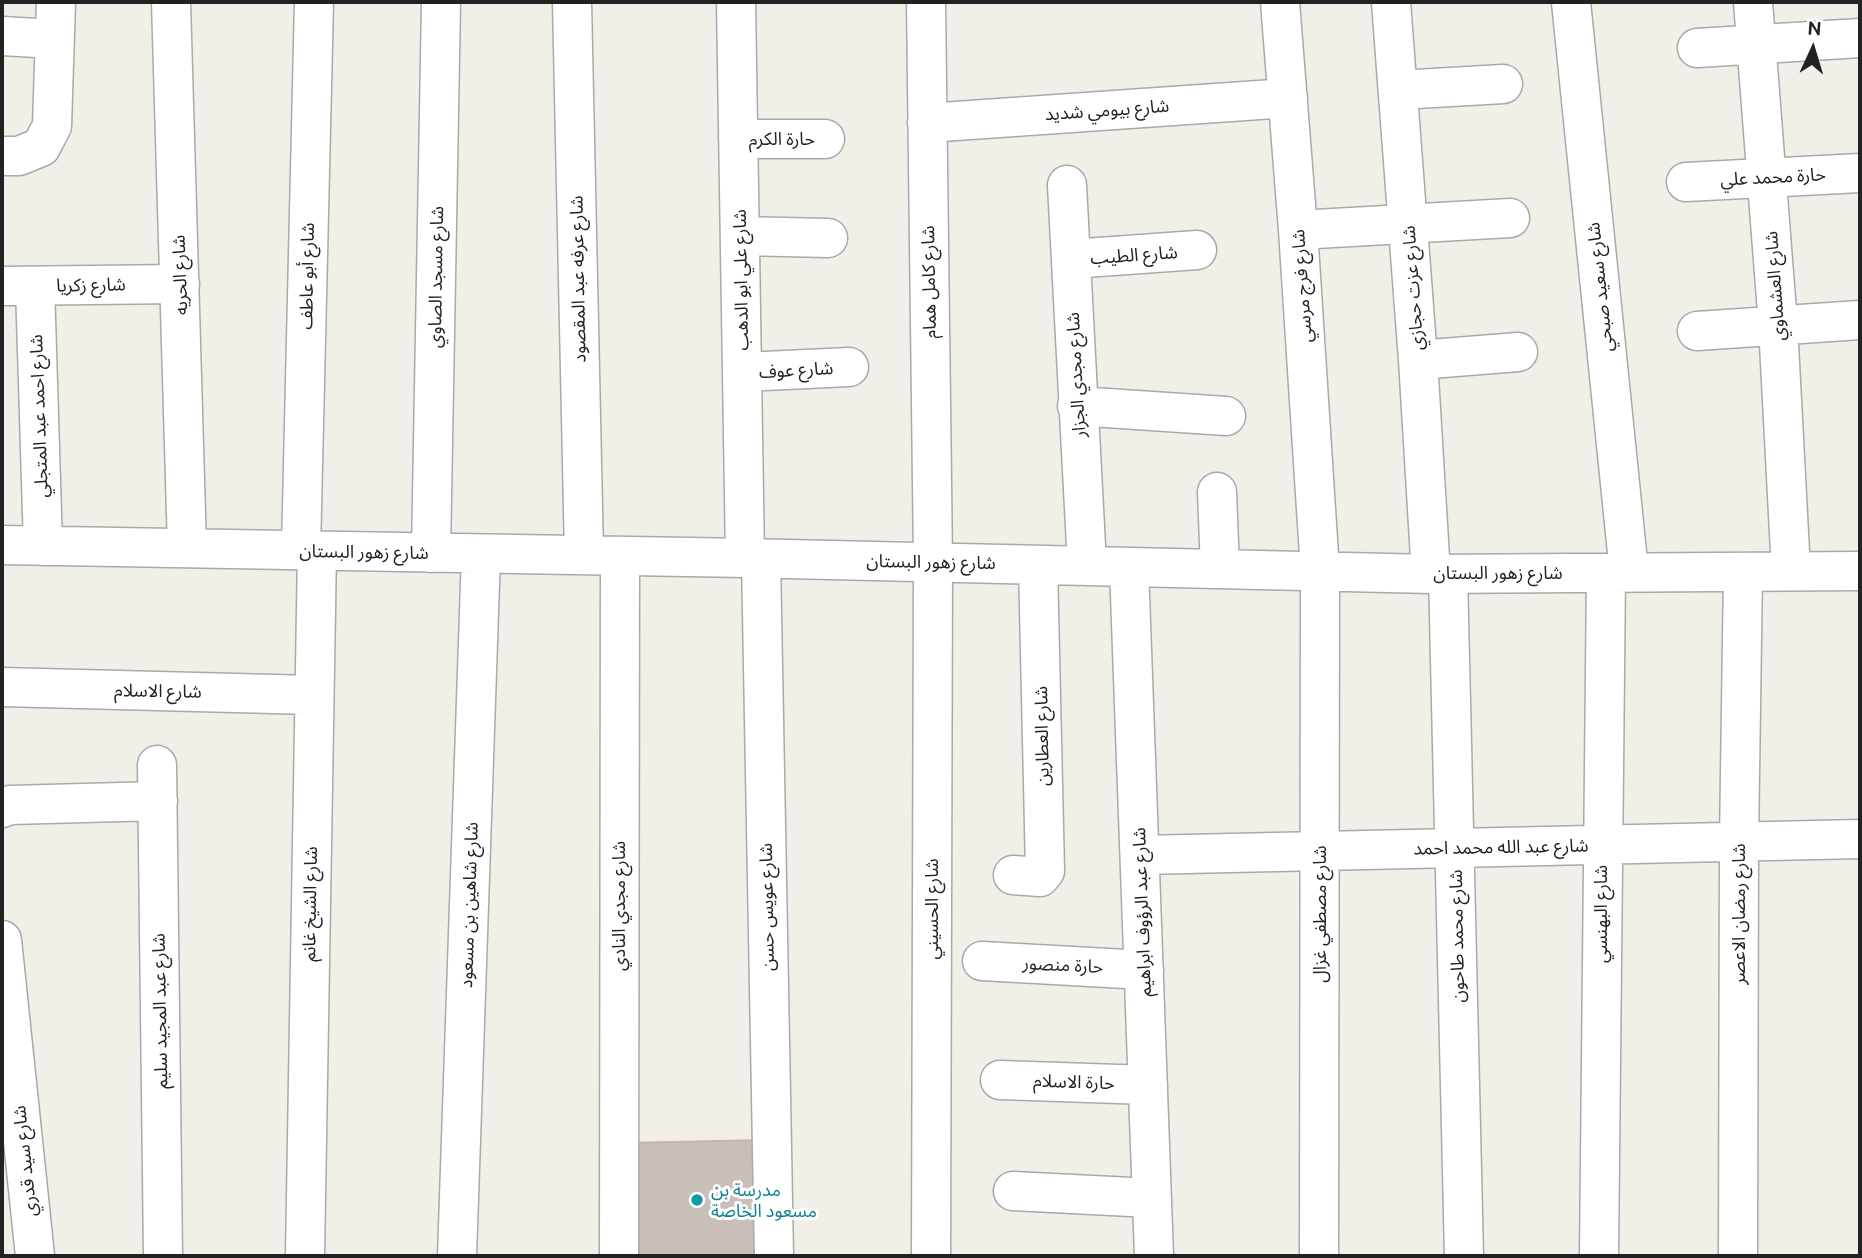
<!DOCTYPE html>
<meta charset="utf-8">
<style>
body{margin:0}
#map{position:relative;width:1862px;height:1258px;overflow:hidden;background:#f2efe9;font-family:Ubuntu,sans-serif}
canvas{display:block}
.frame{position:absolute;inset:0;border:4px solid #222;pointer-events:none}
.north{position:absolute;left:1778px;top:14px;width:70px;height:70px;-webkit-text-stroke:5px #fff;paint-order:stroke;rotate:4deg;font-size:19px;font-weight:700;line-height:28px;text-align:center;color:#222}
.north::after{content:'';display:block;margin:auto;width:24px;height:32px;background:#222;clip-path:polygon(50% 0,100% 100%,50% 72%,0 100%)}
</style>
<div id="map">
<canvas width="1862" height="1258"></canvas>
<div class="frame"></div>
<div class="north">N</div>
</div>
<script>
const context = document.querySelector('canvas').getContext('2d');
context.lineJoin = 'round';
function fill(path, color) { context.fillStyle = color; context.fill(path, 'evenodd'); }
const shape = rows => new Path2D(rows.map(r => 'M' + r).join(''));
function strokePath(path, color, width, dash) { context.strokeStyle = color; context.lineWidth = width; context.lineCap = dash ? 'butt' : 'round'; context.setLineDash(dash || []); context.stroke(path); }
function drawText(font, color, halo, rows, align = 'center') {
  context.font = font + ' Ubuntu,"Noto Sans Arabic",sans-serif'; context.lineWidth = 6; context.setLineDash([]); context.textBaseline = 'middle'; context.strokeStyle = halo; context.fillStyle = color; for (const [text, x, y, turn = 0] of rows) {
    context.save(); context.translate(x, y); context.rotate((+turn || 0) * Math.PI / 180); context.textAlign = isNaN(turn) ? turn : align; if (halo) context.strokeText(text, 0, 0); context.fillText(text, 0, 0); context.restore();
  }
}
const building = shape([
 [767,1140,770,1256,625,1256,624,1143,767,1140]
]);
fill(building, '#c7bfb8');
strokePath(building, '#c4b6ab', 2);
const minor = shape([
 [171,2,187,548],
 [572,2,584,555],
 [736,2,745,558],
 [926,2,933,562,931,1256],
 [1280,2,1298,230,1320,571,1319,1256],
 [1391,2,1418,360,1431,574],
 [1571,2,1629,572],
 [1753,2,1778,325,1791,571],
 [2,36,54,39],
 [1697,48,1860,38],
 [1398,90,1503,84],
 [927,123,1288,98],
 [738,139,825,139],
 [2,156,19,156,41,147,52,126,56,2],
 [1686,182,1860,173],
 [1067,185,1087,565],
 [1298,230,1510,218],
 [740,236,828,238],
 [1071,259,1197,250],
 [2,286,180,284],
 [35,286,43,546],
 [1697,331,1860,320],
 [1418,360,1518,352],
 [743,372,849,367],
 [1077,406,1226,416],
 [1217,492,1220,569],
 [2,545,745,558,1431,574,1860,571],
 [301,550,314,2],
 [431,553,441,2],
 [761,558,774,1256],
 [1129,567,1154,1256],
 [1448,574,1464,1256],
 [2,687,313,695],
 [157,765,163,1256],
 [2,808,10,805,158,801],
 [1141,855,1860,839],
 [1013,875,1040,877,1045,871,1038,565],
 [2,940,35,1256],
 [982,961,1144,970],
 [1000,1080,1148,1085],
 [1013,1191,1151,1198],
 [305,1256,317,551],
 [457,1256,481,554],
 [619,1256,620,556],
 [1599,1256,1606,573],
 [1738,1256,1739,842,1743,572]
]);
strokePath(minor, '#a9a9a9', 41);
strokePath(minor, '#fff', 38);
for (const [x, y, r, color] of [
 [697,1200,7,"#0f9aa8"]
]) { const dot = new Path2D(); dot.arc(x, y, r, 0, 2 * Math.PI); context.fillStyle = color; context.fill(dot); strokePath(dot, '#fff', 2.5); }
drawText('18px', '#222', '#fff', [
 ["شارع بيومي شديد",1107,110,-4],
 ["حارة الكرم",782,139],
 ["حارة محمد علي",1773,177,-3],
 ["شارع الطيب",1134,255,-4],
 ["شارع الحريه",180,275,-92],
 ["شارع أبو عاطف",307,276,-89],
 ["شارع مسجد الصاوي",436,277,-89],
 ["شارع عرفه عبد المقصود",578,279,-91],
 ["شارع علي ابو الدهب",741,280,-91],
 ["شارع كامل همام",929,282,-91],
 ["شارع زكريا",91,285,-1],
 ["شارع فرج مرسي",1302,286,-94],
 ["شارع العشماوي",1775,286,-94],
 ["شارع سعيد صبحي",1600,287,-96],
 ["شارع عزت حجازي",1413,288,-94],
 ["شارع عوف",796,370,-3],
 ["شارع مجدي الجزار",1076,375,-93],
 ["شارع احمد عبد المتجلي",39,416,-92],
 ["شارع زهور البستان",364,552,1],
 ["شارع زهور البستان",931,562,1],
 ["شارع زهور البستان",1498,573],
 ["شارع الاسلام",158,691,1],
 ["شارع العطارين",1042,736,-91],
 ["شارع عبد الله محمد احمد",1501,847,-1],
 ["شارع الشيخ غانم",310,904,-89],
 ["شارع شاهين بن مسعود",469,905,-88],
 ["شارع مجدي النادي",619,906,-90],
 ["شارع عويس حسن",767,907,-91],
 ["شارع الحسيني",932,909,-90],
 ["شارع عبد الرؤوف ابراهيم",1142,912,-92],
 ["شارع مصطفي غزال",1320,914,-90],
 ["شارع البهنسي",1601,914,-90],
 ["شارع رمضان الاعصر",1739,914,-90],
 ["شارع محمد طاحون",1457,936,-91],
 ["حارة منصور",1063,965,3],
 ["شارع عبد المجيد سليم",160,1011,-91],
 ["حارة الاسلام",1074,1082,2],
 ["شارع سيد قدري",25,1161,-96]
]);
drawText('18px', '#0d838f', '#fff', [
 ["مدرسة بن",711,1190],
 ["مسعود الخاصة",711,1211]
], 'left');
</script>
